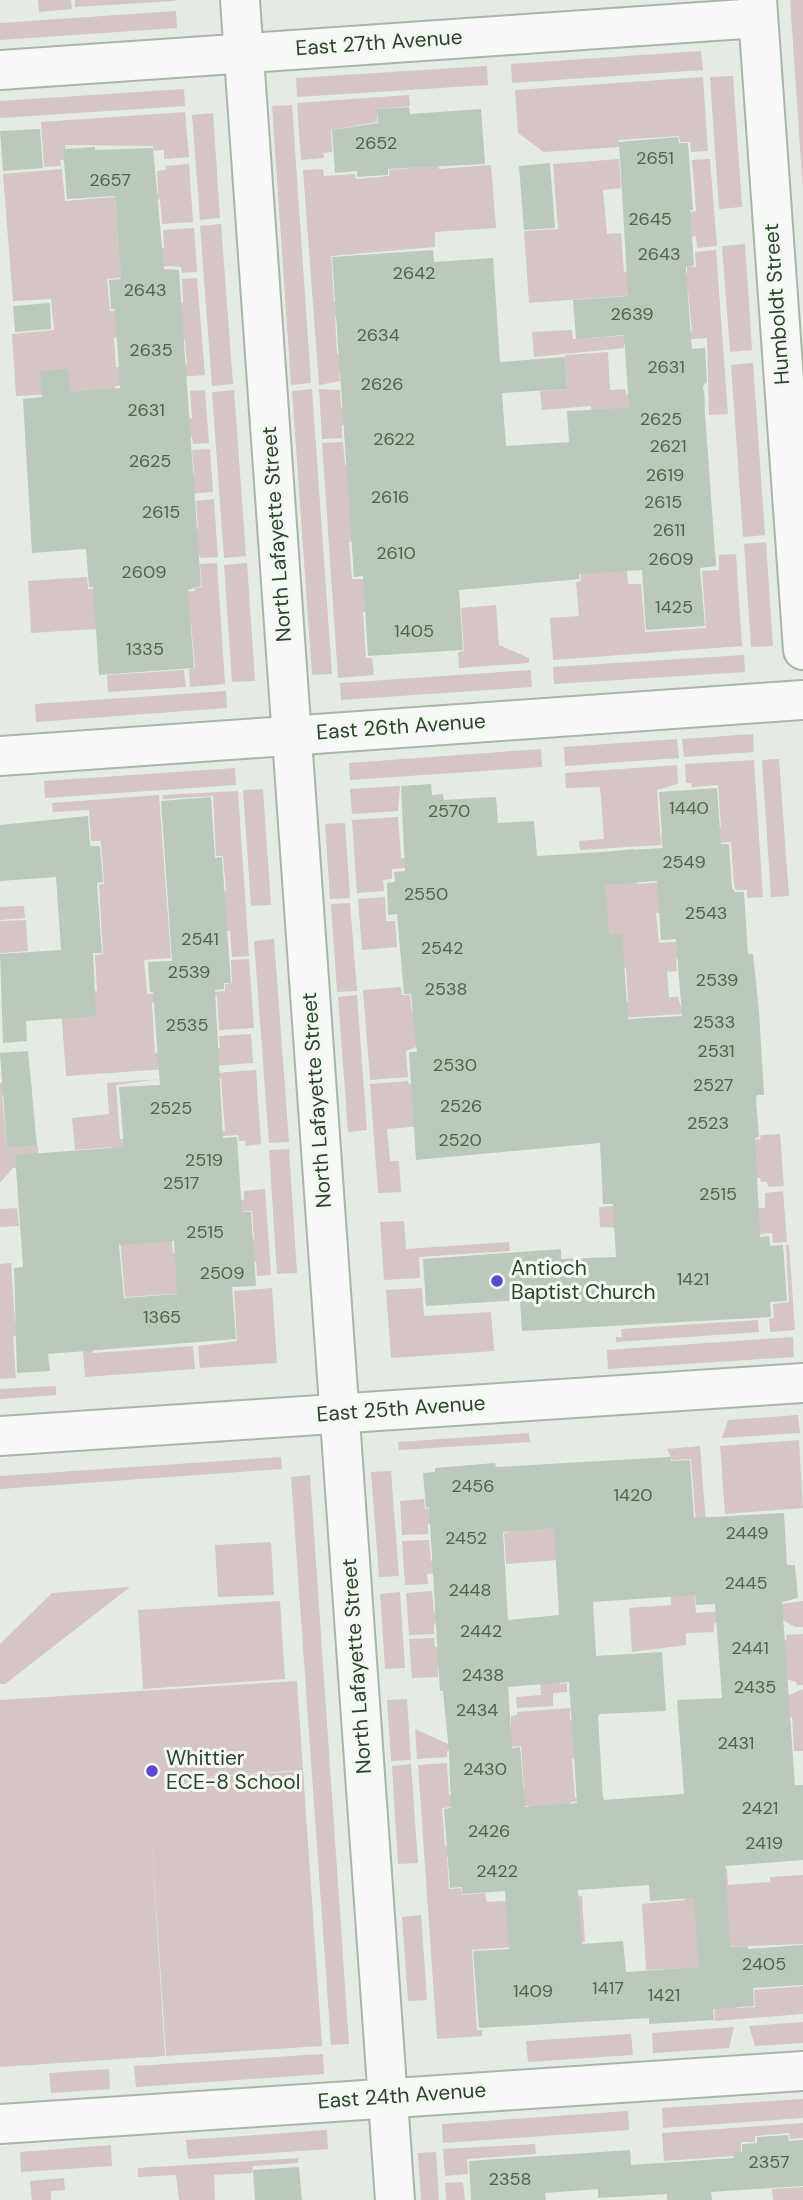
<!DOCTYPE html>
<style>
body{margin:0}
canvas{display:block;background:#e3ebe3}
</style>
<canvas width="803" height="2200"></canvas>
<script>
const context = document.querySelector('canvas').getContext('2d');
context.lineJoin = 'round';
function fill(path, color) { context.fillStyle = color; context.fill(path, 'evenodd'); }
const shape = rows => new Path2D(rows.map(r => 'M' + r).join(''));
function strokePath(path, color, width, dash) { context.strokeStyle = color; context.lineWidth = width; context.lineCap = dash ? 'butt' : 'round'; context.setLineDash(dash || []); context.stroke(path); }
function drawText(font, color, halo, rows, align = 'center') {
  context.font = font + ' "DM Sans",sans-serif'; context.lineWidth = 6; context.setLineDash([]); context.textBaseline = 'middle'; context.strokeStyle = halo; context.fillStyle = color; for (const [text, x, y, turn = 0] of rows) {
    context.save(); context.translate(x, y); context.rotate((+turn || 0) * Math.PI / 180); context.textAlign = isNaN(turn) ? turn : align; if (halo) context.strokeText(text, 0, 0); context.fillText(text, 0, 0); context.restore();
  }
}
fill(shape([
 [38,0,71,0,72,9,39,12],
 [75,0,175,0,175,1,75,7],
 [790,0,803,0,803,190,795,74],
 [176,11,177,28,0,40,0,23],
 [701,51,703,70,512,83,511,64],
 [487,66,488,85,297,97,296,78],
 [733,76,742,207,719,209,710,77],
 [703,77,708,151,691,152,690,142,680,142,679,136,619,140,619,147,544,152,518,133,515,90],
 [184,89,185,106,0,118,0,101],
 [409,95,410,106,377,109,377,122,331,130,332,152,323,153,324,158,301,160,297,103],
 [292,105,311,383,291,385,272,106],
 [185,112,189,157,164,159,164,150,154,151,153,146,65,145,66,160,60,160,61,166,44,167,41,122],
 [213,113,220,218,200,220,192,115],
 [437,138,439,169,491,165,496,228,435,232,435,247,331,256,334,302,392,298,335,317,337,354,347,354,349,372,339,373,340,381,319,385,303,170,323,169,324,176,355,174,356,179,389,176,389,170,422,167,420,140],
 [619,159,621,188,603,190,607,234,621,233,624,272,644,270,645,276,687,273,687,267,696,267,695,252,716,250,728,414,709,415,707,338,624,344,624,348,534,357,532,332,572,330,573,339,692,331,688,291,529,303,524,231,558,229,553,164],
 [710,159,717,246,697,248,696,236,691,237,689,212,696,211,692,160],
 [189,164,193,222,162,224,160,199,118,203,117,197,158,194,157,171,166,170,166,166],
 [62,169,65,201,115,197,121,278,107,279,110,311,124,310,128,337,114,338,116,367,130,367,132,384,115,386,115,399,55,394,16,396,12,334,54,330,51,299,13,301,3,174],
 [221,224,233,384,212,386,200,226],
 [194,228,197,272,182,273,181,267,172,266,123,270,121,251,164,248,163,230],
 [745,244,752,350,730,352,722,246],
 [197,278,205,375,140,380,170,366,187,365,185,340,179,340,177,304,183,303,182,279],
 [608,352,610,390,625,389,627,395,704,390,705,405,614,412,593,437,591,406,542,410,540,391,567,389,565,355],
 [753,363,765,535,743,537,731,365],
 [312,389,332,674,312,675,292,391],
 [319,389,340,390,341,407,351,406,372,423,342,425,342,438,322,439],
 [205,390,209,443,193,444,192,437,180,437,185,419,192,418,190,391],
 [234,390,246,556,224,558,212,392],
 [343,442,345,465,351,465,358,541,349,542,352,579,384,579,417,608,363,612,366,658,372,658,374,675,338,678,322,443],
 [210,449,213,492,187,494,188,475,194,474,192,450],
 [214,499,218,557,200,558,199,553,191,553,193,529,198,529,196,501],
 [623,518,628,584,641,584,645,632,706,628,702,571,719,570,719,555,736,554,742,646,553,660,550,618,579,616,576,582,581,581,579,549],
 [766,542,773,646,751,647,744,544],
 [217,563,225,684,190,687,189,669,195,668,191,623,31,633,28,581,87,577,88,589,110,587,137,595,195,591,195,588,202,587,200,564],
 [247,563,255,681,232,682,224,565],
 [496,605,499,645,529,658,529,663,459,668,458,652,464,651,461,608],
 [744,655,745,672,554,684,553,667],
 [184,670,186,687,108,692,107,675],
 [531,670,532,687,341,700,340,683],
 [226,691,227,708,36,722,35,704],
 [753,734,754,752,684,757,682,739],
 [677,739,679,758,565,766,564,747],
 [541,749,542,767,350,780,349,763],
 [779,759,789,896,771,897,762,760],
 [754,760,763,897,747,898,747,890,736,890,734,886,731,842,662,847,661,834,721,827,718,785,692,787,691,783,686,783,685,764],
 [677,765,678,784,657,790,661,845,580,850,579,841,604,839,600,787,566,788,565,773],
 [235,768,236,785,45,798,44,781],
 [400,786,398,811,352,814,350,789],
 [263,789,271,905,251,906,243,790],
 [238,791,249,956,232,957,230,931,221,931,218,892,226,891,223,856,216,856,213,796,163,799,162,795],
 [159,795,171,958,144,960,147,994,174,992,165,1002,152,1003,155,1053,220,1048,219,1036,251,1034,253,1063,66,1076,60,994,97,991,95,955,103,954,99,885,104,884,101,841,91,841,89,810,53,812,52,803],
 [398,817,401,858,460,864,392,869,392,879,383,880,384,891,357,893,352,820],
 [345,823,350,898,330,899,325,824],
 [634,849,637,884,731,878,669,911,656,913,659,943,686,941,723,955,676,959,677,971,667,972,669,997,678,997,683,1014,589,1020,588,1005,628,1002,626,968,579,971,573,887,615,884,612,851],
 [385,897,386,921,395,921,397,947,362,950,358,899],
 [350,903,357,991,337,992,331,904],
 [24,906,25,918,0,920,0,907],
 [26,920,28,951,0,953,0,921],
 [274,939,289,1142,269,1143,254,941],
 [249,959,254,1028,219,1030,217,996,210,996,210,992,225,991,225,984,232,983,231,960],
 [401,987,402,995,410,995,412,1012,484,1006,516,1039,416,1047,406,1051,408,1077,370,1080,363,990],
 [357,995,367,1130,348,1132,338,997],
 [256,1070,261,1144,246,1146,245,1141,239,1141,238,1135,172,1140,114,1175,112,1147,75,1150,72,1118,109,1114,107,1083,160,1079,116,1085,120,1139,225,1131,221,1078,177,1082,177,1076],
 [31,1081,32,1092,2,1095,7,1148,38,1146,39,1165,13,1168,0,1183,0,1083],
 [408,1081,409,1084,419,1082,423,1126,387,1129,390,1161,399,1161,401,1192,378,1193,370,1084],
 [780,1134,784,1186,768,1187,767,1182,761,1182,760,1178,720,1181,689,1144,760,1139,761,1135],
 [289,1149,297,1273,277,1274,269,1150],
 [265,1189,271,1275,257,1276,256,1262,248,1262,247,1240,254,1239,252,1211,232,1212,232,1201,244,1200,244,1191],
 [783,1191,787,1242,773,1243,772,1233,746,1235,600,1227,599,1207,639,1204,678,1213,765,1208,765,1193],
 [17,1208,19,1226,0,1227,0,1209],
 [404,1221,406,1249,509,1242,510,1251,419,1257,420,1278,384,1280,380,1222],
 [119,1227,172,1241,173,1253,179,1253,188,1293,125,1297],
 [786,1245,789,1245,795,1330,770,1332,769,1319,774,1318,773,1304,789,1302],
 [11,1263,15,1322,39,1321,40,1334,13,1336,16,1378,0,1379,0,1264],
 [272,1288,277,1363,200,1368,198,1346,237,1341,234,1291],
 [422,1288,424,1316,491,1312,494,1351,391,1358,386,1290],
 [758,1320,759,1332,616,1342,616,1337,622,1337,621,1329],
 [92,1337,93,1353,193,1346,195,1369,85,1377,82,1338],
 [793,1337,794,1357,608,1369,607,1350],
 [56,1386,56,1395,0,1399,0,1389],
 [798,1415,800,1433,722,1438,728,1420],
 [529,1433,530,1442,399,1450,398,1442],
 [799,1440,803,1508,725,1514,720,1446],
 [700,1446,708,1550,698,1551,691,1459,672,1460,667,1449],
 [281,1457,282,1469,0,1489,0,1476],
 [391,1471,399,1576,379,1577,371,1472],
 [310,1475,349,2044,331,2045,291,1477],
 [424,1499,425,1509,435,1508,439,1524,428,1524,428,1534,402,1535,400,1501],
 [562,1524,558,1560,506,1564,504,1533,511,1532,511,1528],
 [429,1540,431,1561,439,1561,440,1573,427,1574,428,1584,405,1585,402,1541],
 [271,1542,274,1595,218,1597,215,1545],
 [692,1569,696,1613,767,1608,767,1606,803,1601,803,1627,795,1627,781,1619,714,1623,714,1632,686,1633,686,1645,632,1652,629,1608,671,1605,670,1571],
 [130,1587,5,1684,0,1684,0,1644,52,1593],
 [432,1591,434,1612,444,1611,434,1625,434,1634,409,1635,406,1593],
 [400,1592,405,1668,385,1669,380,1594],
 [280,1601,285,1679,143,1689,138,1610],
 [803,1634,803,1685,797,1685,796,1682,786,1679,783,1640,787,1640,786,1635],
 [434,1638,435,1647,450,1646,451,1668,438,1669,438,1677,412,1678,409,1639],
 [559,1679,560,1684,567,1683,567,1692,553,1693,553,1706,517,1708,516,1697,541,1695,540,1680],
 [297,1681,303,1770,147,1781,303,1771,322,2046,166,2056,150,1814,165,2056,0,2067,0,1700],
 [803,1689,803,1751,794,1751,792,1717,788,1717,787,1696],
 [407,1699,411,1760,391,1761,387,1700],
 [570,1708,570,1720,578,1720,599,1757,572,1759,575,1798,604,1797,604,1800,570,1802,571,1832,531,1822,529,1806,522,1806,498,1791,524,1789,521,1746,475,1749,500,1732,511,1732,511,1716,517,1715,517,1712],
 [415,1729,448,1744,473,1749,447,1751,447,1757,417,1759],
 [447,1763,449,1795,473,1793,474,1805,442,1808,445,1846,478,1844,458,1856,447,1857,449,1889,461,1888,462,1895,485,1893,487,1902,582,1896,585,1942,472,1950,477,2030,482,2030,482,2036,437,2039,418,1765],
 [411,1764,418,1863,398,1864,392,1766],
 [681,1848,727,1868,728,1885,770,1882,770,1877,803,1875,803,1944,723,1947,735,1982,737,2008,755,2007,754,1990,803,1986,803,2014,715,2021,712,1967,646,1970,642,1904,685,1900],
 [421,1915,427,2000,408,2001,402,1917],
 [803,2022,803,2043,755,2046,749,2026],
 [734,2027,729,2048,653,2053,652,2033],
 [631,2034,633,2055,528,2062,526,2041],
 [323,2054,324,2074,136,2087,134,2066],
 [109,2069,110,2089,51,2093,49,2073],
 [803,2099,803,2118,663,2128,662,2108],
 [628,2111,629,2130,443,2143,442,2124],
 [803,2123,803,2138,790,2139,789,2133,755,2136,755,2142,741,2142,741,2153,734,2156,664,2161,662,2133],
 [327,2130,328,2149,188,2159,186,2140],
 [535,2144,536,2154,467,2159,468,2174,445,2176,443,2149],
 [111,2145,112,2166,21,2172,20,2152],
 [436,2152,439,2200,421,2200,418,2153],
 [298,2158,298,2163,253,2166,252,2173,214,2175,215,2200,179,2200,176,2175,138,2177,138,2168],
 [64,2178,65,2190,51,2191,51,2200,32,2200,30,2181],
 [463,2182,465,2200,446,2200,445,2183],
 [803,2187,803,2200,773,2200,772,2189]
]), '#d5c5c4');
fill(shape([
 [409,107,410,114,481,109,485,164,388,169,388,175,357,177,357,171,335,173,332,130,378,123,377,109],
 [40,129,43,168,3,171,0,131],
 [678,137,679,143,688,143,693,210,690,210,694,266,686,267,686,272,692,349,705,348,707,382,703,386,716,566,700,568,705,626,646,630,642,570,579,574,580,579,459,590,463,650,368,656,363,576,354,577,332,257,433,250,434,262,493,258,500,362,565,357,567,389,502,393,506,446,569,442,567,411,629,408,624,335,576,339,573,300,628,296,619,142],
 [95,147,95,150,153,148,164,269,179,270,201,586,188,590,194,668,99,675,93,587,89,587,86,549,32,553,23,399,42,397,40,371,68,369,70,392,120,388,115,309,111,309,109,280,121,279,115,196,67,199,63,149],
 [550,163,555,228,524,230,519,166],
 [50,303,51,329,15,332,13,306],
 [431,784,432,795,443,794,444,800,496,797,498,823,534,821,537,856,663,848,659,792,717,788,721,844,729,844,732,888,735,892,744,892,748,954,753,954,759,1011,764,1095,757,1095,756,1100,759,1137,755,1138,760,1237,769,1236,770,1246,783,1245,787,1301,770,1302,771,1317,522,1331,520,1300,426,1306,423,1259,561,1249,561,1259,616,1257,613,1204,603,1204,600,1143,416,1160,409,1052,417,1052,411,994,404,994,397,914,388,915,387,883,395,882,394,872,405,871,401,786],
 [657,881,661,940,676,939,682,1016,628,1019,622,934,609,935,605,885],
 [211,797,215,858,222,857,231,983,224,983,224,989,215,990,223,1138,237,1137,242,1212,251,1212,256,1286,232,1287,236,1339,48,1354,50,1371,17,1373,14,1268,23,1267,15,1155,124,1147,119,1087,160,1085,153,992,150,992,148,962,172,961,161,801],
 [174,1241,177,1294,124,1298,119,1245],
 [88,816,90,846,100,846,103,882,97,883,102,953,93,953,96,1016,26,1021,27,1041,3,1043,0,954,61,950,56,877,0,881,0,825],
 [28,1051,37,1146,7,1148,0,1053],
 [671,1457,671,1461,690,1460,694,1518,784,1513,787,1565,795,1565,798,1598,782,1602,795,1785,803,1785,803,1860,725,1866,730,1947,748,1946,748,1949,803,1945,803,1985,753,1988,754,2006,713,2009,714,2020,649,2024,649,2018,479,2028,473,1951,509,1949,505,1891,462,1894,462,1887,450,1888,444,1809,451,1808,449,1752,443,1691,440,1691,429,1507,426,1508,423,1473,435,1472,435,1468,495,1463,496,1467],
 [554,1528,559,1615,508,1620,503,1532],
 [695,1595,696,1605,715,1604,722,1698,677,1700,684,1794,603,1800,598,1717,600,1714,666,1711,662,1652,596,1656,593,1602],
 [569,1682,577,1803,525,1807,520,1747,512,1748,508,1687],
 [649,1885,650,1901,694,1898,699,1967,626,1972,623,1941,582,1944,578,1890],
 [788,2135,789,2141,803,2140,803,2186,711,2192,712,2200,667,2200,667,2194,598,2198,598,2189,545,2193,546,2200,471,2200,469,2161,630,2150,631,2165,734,2158,733,2153,742,2152,742,2144,757,2143,757,2137],
 [299,2167,302,2200,255,2200,253,2170]
]), '#bbc9ba');
const minor = shape([
 [240,0,395,2200],
 [757,0,803,650],
 [0,70,758,18],
 [0,756,803,700],
 [0,1436,803,1383],
 [0,2124,803,2071]
]);
strokePath(minor, '#a8b6a8', 42);
strokePath(minor, '#f6f9f6', 38);
for (const [x, y, r, color] of [
 [497,1281,7,"#5e47d1"],
 [152,1771,7,"#5e47d1"]
]) { const dot = new Path2D(); dot.arc(x, y, r, 0, 2 * Math.PI); context.fillStyle = color; context.fill(dot); strokePath(dot, '#f3f8f3', 2.5); }
drawText('18px', '#4f654e', null, [
 ["2652",376,144],
 ["2651",655,159],
 ["2657",110,181],
 ["2645",650,220],
 ["2643",659,255],
 ["2642",414,274],
 ["2643",145,291],
 ["2639",632,315],
 ["2634",378,336],
 ["2635",151,351],
 ["2631",666,368],
 ["2626",382,385],
 ["2631",146,411],
 ["2625",661,420],
 ["2622",394,440],
 ["2621",668,447],
 ["2625",150,462],
 ["2619",665,476],
 ["2616",390,498],
 ["2615",663,503],
 ["2615",161,513],
 ["2611",669,531],
 ["2610",396,554],
 ["2609",671,560],
 ["2609",144,573],
 ["1425",674,608],
 ["1405",414,632],
 ["1335",145,650],
 ["1440",689,809],
 ["2570",449,812],
 ["2549",684,863],
 ["2550",426,895],
 ["2543",706,914],
 ["2541",200,940],
 ["2542",442,949],
 ["2539",189,973],
 ["2539",717,981],
 ["2538",446,990],
 ["2533",714,1023],
 ["2535",187,1026],
 ["2531",716,1052],
 ["2530",455,1066],
 ["2527",713,1086],
 ["2526",461,1107],
 ["2525",171,1109],
 ["2523",708,1124],
 ["2520",460,1141],
 ["2519",204,1161],
 ["2517",181,1184],
 ["2515",718,1195],
 ["2515",205,1233],
 ["2509",222,1274],
 ["1421",693,1280],
 ["1365",162,1318],
 ["2456",473,1487],
 ["1420",633,1496],
 ["2449",747,1534],
 ["2452",466,1539],
 ["2445",746,1584],
 ["2448",470,1591],
 ["2442",481,1632],
 ["2441",750,1649],
 ["2438",483,1676],
 ["2435",755,1688],
 ["2434",477,1711],
 ["2431",736,1744],
 ["2430",485,1770],
 ["2421",760,1809],
 ["2426",489,1832],
 ["2419",764,1844],
 ["2422",497,1872],
 ["2405",764,1965],
 ["1417",608,1989],
 ["1409",533,1992],
 ["1421",664,1996],
 ["2357",769,2163],
 ["2358",510,2180]
]);
drawText('21px', '#2b442a', '#f3f8f3', [
 ["East 27th Avenue",379,44,-4],
 ["Humboldt Street",778,304,-94],
 ["North Lafayette Street",278,534,-94],
 ["East 26th Avenue",401,728,-4],
 ["North Lafayette Street",318,1100,-94],
 ["East 25th Avenue",401,1410,-4],
 ["North Lafayette Street",358,1666,-94],
 ["East 24th Avenue",402,2097,-4]
]);
drawText('21px', '#2b442a', '#f3f8f3', [
 ["Antioch",511,1269],
 ["Baptist Church",511,1293],
 ["Whittier",166,1759],
 ["ECE-8 School",166,1783]
], 'left');
</script>
